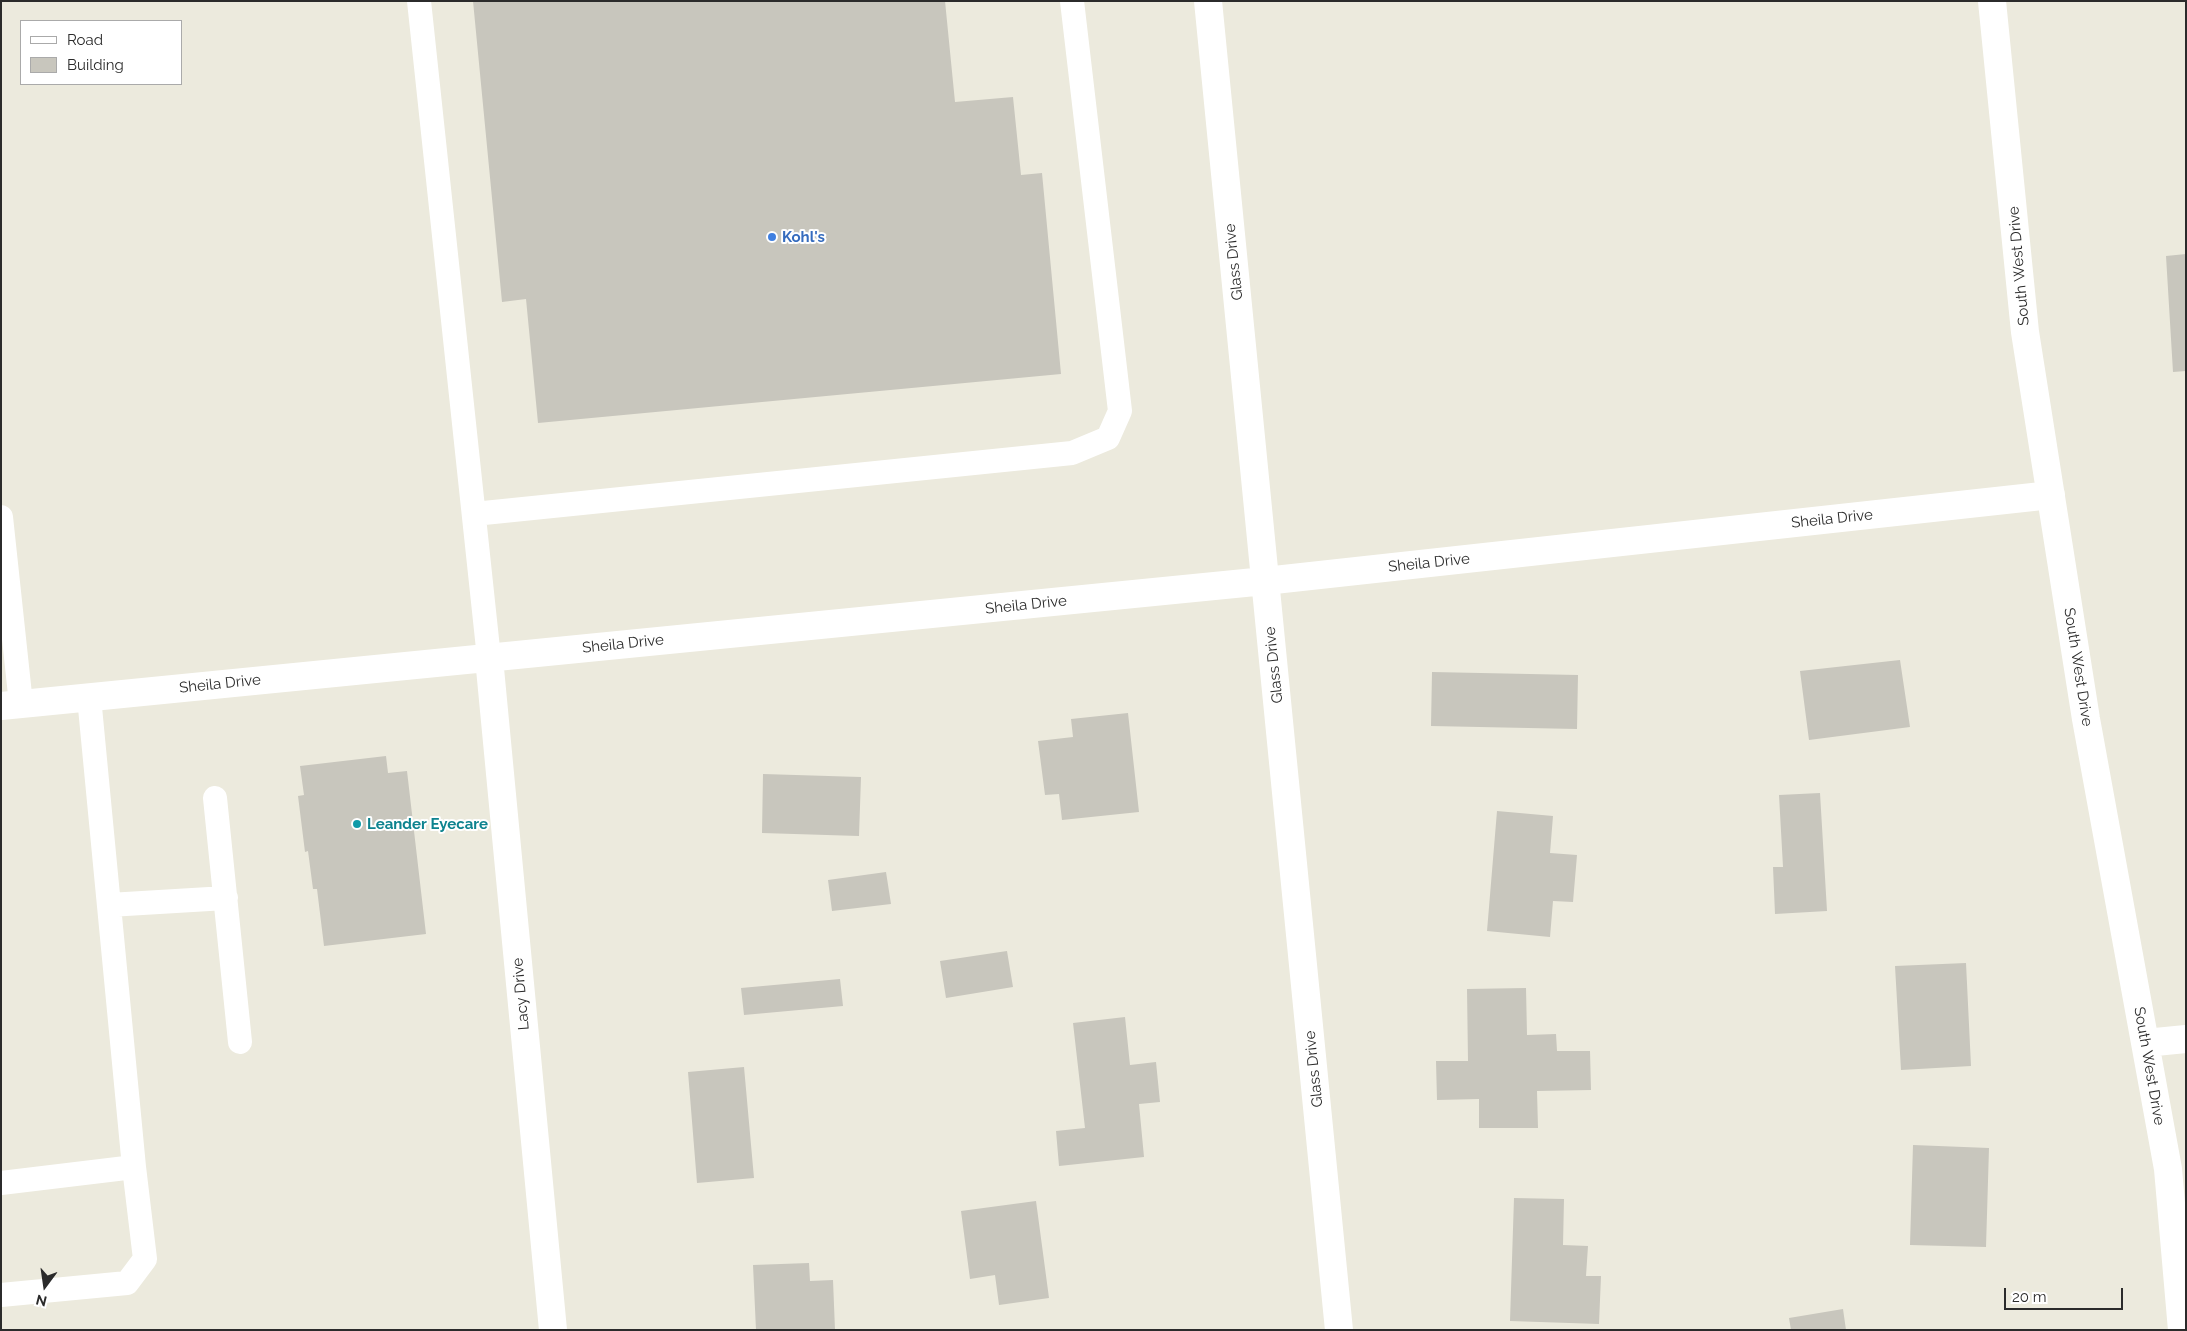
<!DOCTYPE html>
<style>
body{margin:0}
#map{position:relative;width:2187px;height:1331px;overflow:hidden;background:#eceadd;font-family:Raleway,sans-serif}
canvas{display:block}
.frame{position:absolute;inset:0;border:2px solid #2b2b2b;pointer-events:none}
.legend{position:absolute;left:20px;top:20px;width:162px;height:65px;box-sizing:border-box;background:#fff;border:1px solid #aaa;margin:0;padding:6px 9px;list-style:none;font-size:15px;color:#2b2b2b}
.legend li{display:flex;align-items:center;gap:10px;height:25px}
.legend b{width:25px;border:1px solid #aaa}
.north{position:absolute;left:20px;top:1261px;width:50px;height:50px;-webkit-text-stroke:4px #fff;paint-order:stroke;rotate:194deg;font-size:14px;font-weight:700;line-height:20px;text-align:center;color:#2b2b2b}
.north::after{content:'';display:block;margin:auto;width:18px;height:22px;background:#2b2b2b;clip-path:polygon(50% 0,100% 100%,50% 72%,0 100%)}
.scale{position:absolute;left:2004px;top:1288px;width:119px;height:22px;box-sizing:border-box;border:2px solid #2b2b2b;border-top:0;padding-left:6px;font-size:15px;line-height:18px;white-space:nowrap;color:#2b2b2b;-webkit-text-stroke:4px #fff;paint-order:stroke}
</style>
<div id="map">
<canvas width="2187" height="1331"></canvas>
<div class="frame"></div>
<ul class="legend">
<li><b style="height:6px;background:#fff"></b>Road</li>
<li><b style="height:14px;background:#c8c6bd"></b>Building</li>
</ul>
<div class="north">N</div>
<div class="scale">20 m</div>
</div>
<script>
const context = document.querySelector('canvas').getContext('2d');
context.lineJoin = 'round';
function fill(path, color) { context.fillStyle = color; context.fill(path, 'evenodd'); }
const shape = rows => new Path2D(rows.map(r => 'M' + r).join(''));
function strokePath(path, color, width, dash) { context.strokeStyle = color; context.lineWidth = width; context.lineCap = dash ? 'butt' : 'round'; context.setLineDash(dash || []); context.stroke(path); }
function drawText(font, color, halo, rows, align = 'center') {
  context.font = font + ' Raleway,sans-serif'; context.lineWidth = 4; context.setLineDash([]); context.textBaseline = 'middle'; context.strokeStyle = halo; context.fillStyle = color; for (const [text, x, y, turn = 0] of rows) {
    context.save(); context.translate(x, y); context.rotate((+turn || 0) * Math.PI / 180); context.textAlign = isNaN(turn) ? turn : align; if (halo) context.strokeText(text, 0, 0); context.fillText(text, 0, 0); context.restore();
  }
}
fill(shape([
 [473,1,945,1,955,102,1013,97,1021,175,1042,173,1061,374,538,423,526,299,502,302],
 [2186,254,2186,371,2173,372,2166,256],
 [1900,660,1910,727,1809,740,1800,671],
 [1432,672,1578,675,1577,729,1431,726],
 [1128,713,1139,812,1062,820,1059,794,1045,795,1038,741,1073,737,1071,719],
 [386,756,388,773,407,771,426,934,324,946,317,889,313,889,308,851,305,852,298,796,304,795,300,766],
 [763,774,861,777,859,836,762,833],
 [1820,793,1827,911,1775,914,1773,867,1783,867,1779,795],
 [1497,811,1553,816,1550,853,1577,855,1573,902,1553,901,1550,937,1487,931],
 [886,872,891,904,832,911,828,880],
 [1007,951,1013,987,946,998,940,961],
 [1966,963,1971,1066,1901,1070,1895,966],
 [840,979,843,1006,744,1015,741,988],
 [1526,988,1527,1035,1556,1034,1557,1051,1590,1051,1591,1090,1537,1091,1538,1128,1479,1128,1479,1099,1437,1100,1436,1061,1468,1061,1467,989],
 [1125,1017,1130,1065,1156,1062,1160,1102,1139,1104,1144,1157,1059,1166,1056,1131,1085,1128,1073,1023],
 [744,1067,754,1178,697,1183,688,1072],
 [1913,1145,1989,1148,1986,1247,1910,1245],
 [1514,1198,1564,1199,1563,1245,1588,1246,1586,1276,1601,1276,1599,1324,1510,1321],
 [1036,1201,1049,1298,999,1305,995,1275,970,1279,961,1211],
 [809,1263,810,1281,833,1280,835,1330,756,1330,753,1265],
 [1843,1309,1846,1330,1791,1330,1789,1318]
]), '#c8c6bd');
strokePath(shape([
 [419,1,489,658],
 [474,514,1072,453,1108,438,1120,411,1072,1],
 [1,517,21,704],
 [215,798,240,1042],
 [109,905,226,898],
 [1,1183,134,1167,89,697],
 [1,1295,127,1283,145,1259,134,1167]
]), '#fff', 24);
strokePath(shape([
 [1208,1,1339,1330],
 [1992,1,2025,332,2086,719,2168,1169,2182,1330],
 [489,658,553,1330],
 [1,706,1265,581,2051,495],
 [2145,1043,2186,1039]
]), '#fff', 28);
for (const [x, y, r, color] of [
 [772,237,5,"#3f7fe0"],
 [357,824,5,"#0f9aa8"]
]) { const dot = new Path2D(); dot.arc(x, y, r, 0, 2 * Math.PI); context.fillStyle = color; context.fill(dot); strokePath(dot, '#fff', 2); }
drawText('bold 15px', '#366cbe', '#fff', [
 ["Kohl's",782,237]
], 'left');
drawText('15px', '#2b2b2b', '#fff', [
 ["Glass Drive",1234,262,-96],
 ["South West Drive",2019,266,-95],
 ["Sheila Drive",1832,519,-6],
 ["Sheila Drive",1429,563,-6],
 ["Sheila Drive",1026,605,-6],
 ["Sheila Drive",623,644,-6],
 ["Glass Drive",1274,665,-96],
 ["South West Drive",2078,667,81],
 ["Sheila Drive",220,684,-6],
 ["Lacy Drive",521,994,-95],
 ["South West Drive",2149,1066,80],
 ["Glass Drive",1314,1069,-96]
]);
drawText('bold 15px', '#0d838f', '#fff', [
 ["Leander Eyecare",367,824]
], 'left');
</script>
